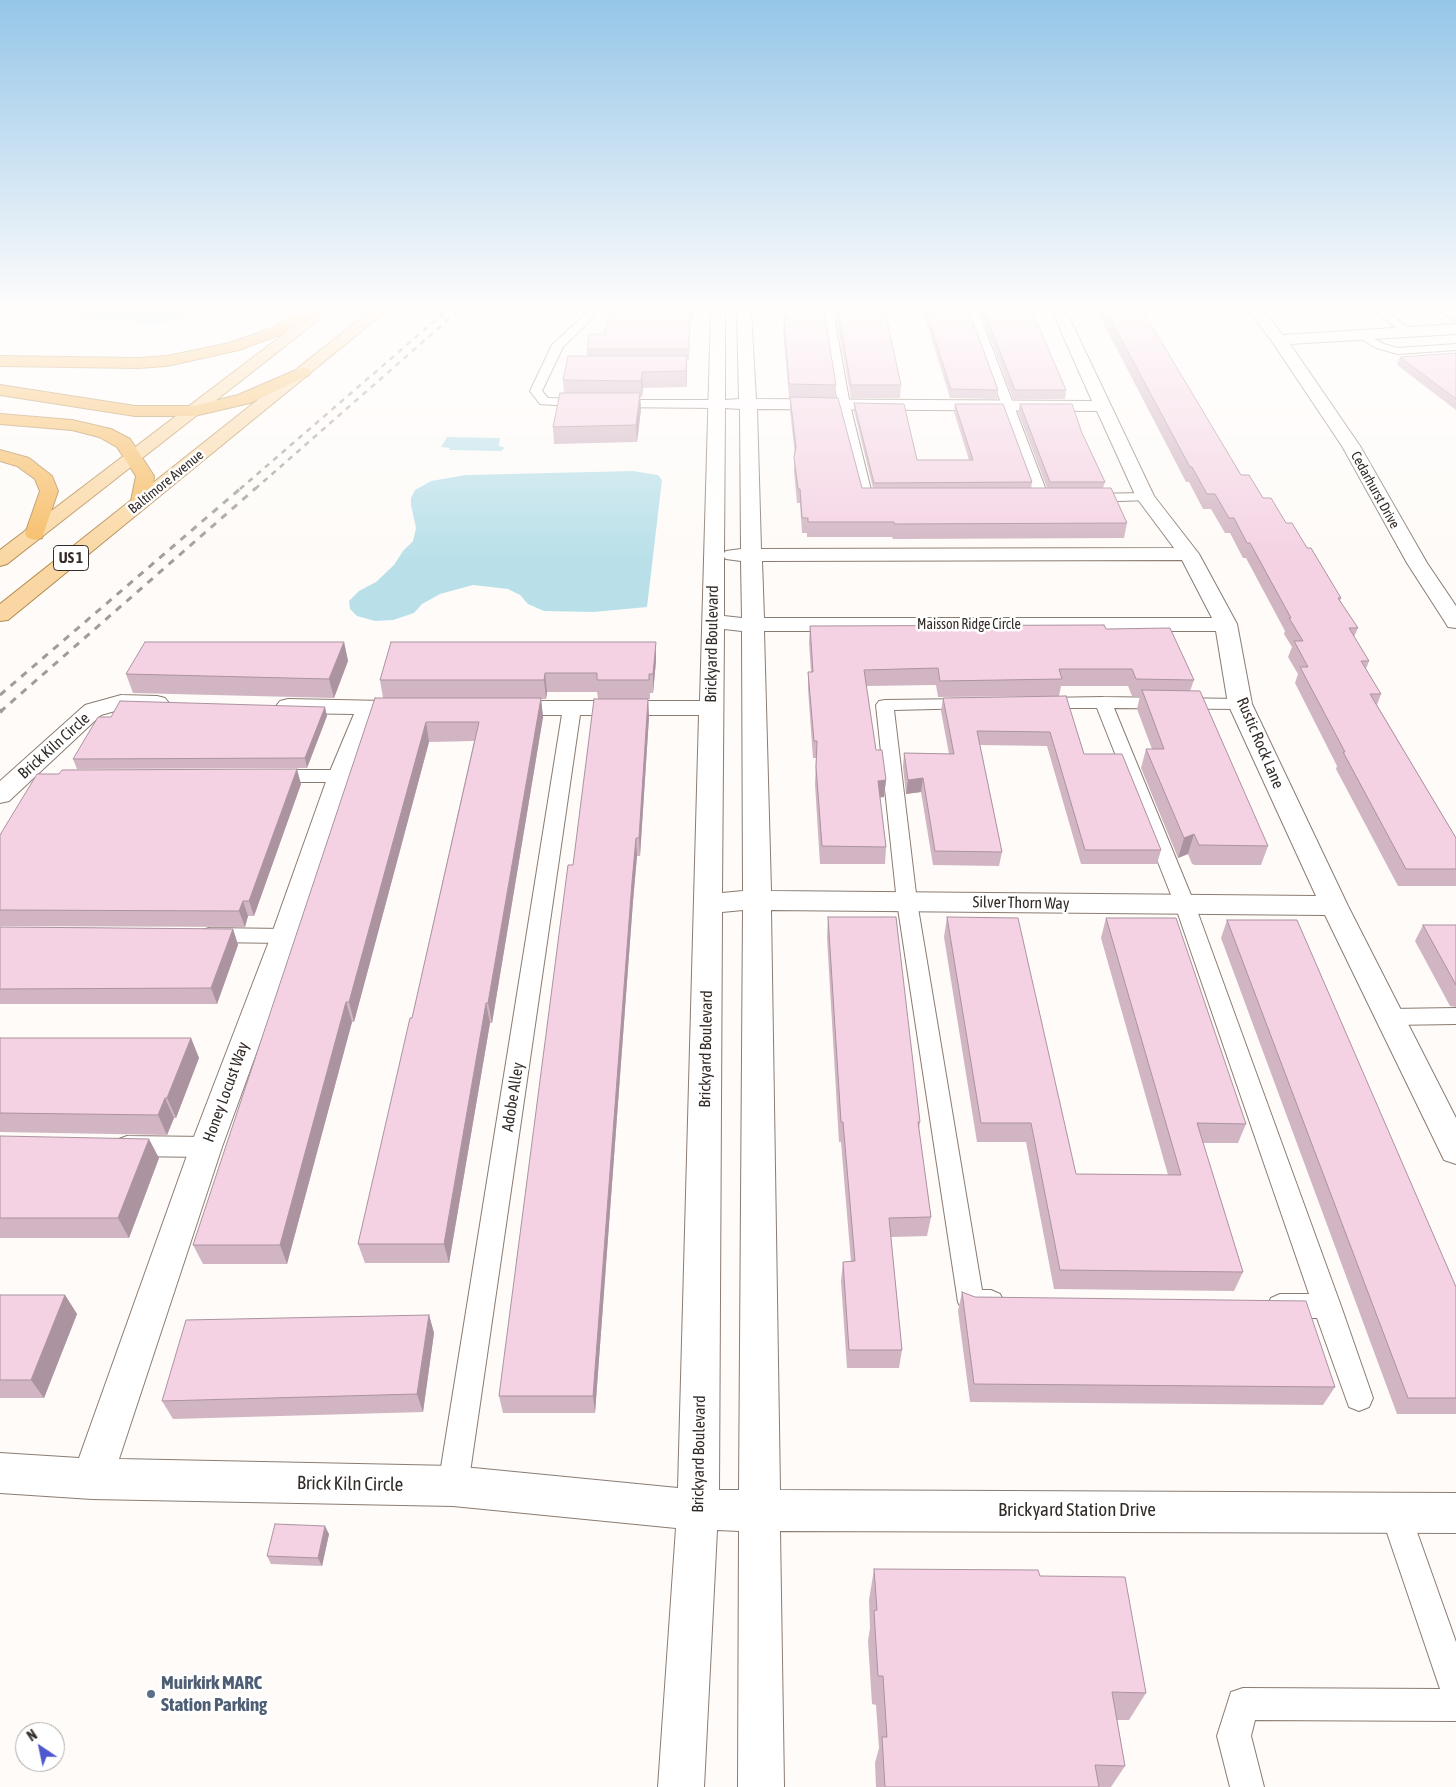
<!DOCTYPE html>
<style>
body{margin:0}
#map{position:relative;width:1456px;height:1787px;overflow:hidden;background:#fefbf8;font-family:"Asap Condensed",sans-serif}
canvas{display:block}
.north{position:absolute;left:15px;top:1722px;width:50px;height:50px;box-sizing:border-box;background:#fff;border:1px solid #adaba9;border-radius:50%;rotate:326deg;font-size:14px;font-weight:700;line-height:20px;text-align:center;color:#332c28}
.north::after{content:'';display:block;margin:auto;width:18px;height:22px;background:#4e57cd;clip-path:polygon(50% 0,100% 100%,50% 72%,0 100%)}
</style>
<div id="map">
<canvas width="1456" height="1787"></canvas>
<div class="north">N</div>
</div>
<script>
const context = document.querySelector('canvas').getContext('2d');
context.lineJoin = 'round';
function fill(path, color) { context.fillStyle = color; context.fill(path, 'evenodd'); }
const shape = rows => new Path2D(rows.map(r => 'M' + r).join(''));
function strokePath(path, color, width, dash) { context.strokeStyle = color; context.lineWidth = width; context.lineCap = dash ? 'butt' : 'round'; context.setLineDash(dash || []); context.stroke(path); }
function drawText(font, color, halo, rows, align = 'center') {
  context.font = font + ' "Asap Condensed",sans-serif'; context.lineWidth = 5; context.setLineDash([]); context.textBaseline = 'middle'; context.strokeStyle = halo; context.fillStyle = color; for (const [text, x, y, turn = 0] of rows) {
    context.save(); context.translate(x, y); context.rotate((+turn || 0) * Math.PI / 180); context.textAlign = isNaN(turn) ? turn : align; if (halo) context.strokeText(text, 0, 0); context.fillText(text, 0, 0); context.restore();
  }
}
fill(shape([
 [79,311,213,311,178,321,144,325,133,321,90,320,79,318],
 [447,437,500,438,499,446,505,448,501,451,449,450,450,448,441,447],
 [633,471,658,475,662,480,647,607,594,612,544,611,528,604,520,595,508,589,473,585,440,594,422,604,414,613,393,620,375,621,357,616,350,609,349,601,359,591,376,582,394,565,403,551,413,541,416,528,411,505,411,498,415,490,431,481,466,475]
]), '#b9e0e9');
const service = shape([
 [585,311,595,311,589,322,563,347,542,391,548,398,584,399,590,403,584,407,540,404,530,391,552,345,581,318,585,311],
 [823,311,833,311,850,405,872,494,888,495,890,498,888,501,866,502,859,498,838,405,823,311],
 [968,311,978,311,1049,498,1047,501,1042,502,1035,498,968,311],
 [1375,311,1387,311,1414,332,1412,334,1404,334,1375,311],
 [1439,311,1452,311,1456,313,1456,321,1439,311],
 [1362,332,1384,344,1398,348,1456,344,1456,350,1398,354,1376,348,1358,337,1356,335,1362,332],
 [613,400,716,400,722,404,716,408,609,407,607,404,609,401,613,400],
 [1145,493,1150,494,1152,497,1150,500,1089,502,1082,498,1089,494,1145,493],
 [1103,697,1240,699,1246,700,1249,704,1246,708,1240,709,1114,708,1195,905,1341,1306,1373,1398,1369,1407,1359,1411,1349,1407,1317,1318,1280,1318,1271,1314,1267,1306,1271,1298,1280,1294,1309,1294,1175,905,1097,708,1042,708,1036,707,1033,703,1036,699,1042,698,1103,697],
 [968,699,974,700,977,704,974,708,894,710,917,902,982,1290,991,1290,1000,1294,1004,1302,1000,1310,991,1314,971,1314,962,1310,958,1302,897,902,876,705,879,701,885,700,968,699],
 [572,703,578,704,581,708,468,1486,463,1496,453,1501,443,1496,438,1486,563,708,566,704,572,703],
 [272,770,340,770,346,772,349,776,346,780,340,782,272,782,266,780,263,776,266,772,272,770],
 [209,928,285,929,292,931,295,936,292,941,285,943,209,942,202,940,199,935,202,930,209,928],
 [1456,1008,1456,1024,1390,1025,1382,1023,1379,1017,1382,1011,1390,1009,1456,1008],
 [127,1136,206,1137,214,1140,218,1147,214,1154,206,1157,127,1156,119,1153,115,1146,119,1139,127,1136],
 [1395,1497,1406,1501,1456,1642,1456,1721,1255,1720,1251,1736,1264,1787,1230,1787,1217,1736,1231,1692,1243,1688,1440,1689,1380,1512,1384,1501,1395,1497]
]);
const minor = shape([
 [711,311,725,311,725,400,739,399,737,311,751,311,756,399,1092,401,1052,311,1066,311,1154,496,1199,554,1237,624,1252,704,1348,906,1456,1118,1456,1164,1444,1160,1325,915,771,910,780,1490,1456,1493,1456,1533,780,1531,784,1787,738,1787,739,1531,717,1530,704,1787,658,1787,676,1528,453,1506,92,1499,0,1493,0,1453,79,1458,190,1147,271,936,328,776,354,714,288,713,280,711,276,706,280,701,288,699,385,701,393,703,397,708,393,713,378,715,352,776,299,936,222,1147,119,1459,453,1466,678,1488,699,715,505,715,497,713,493,708,497,703,505,701,700,701,711,311],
 [725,408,740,409,741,549,726,551,724,553,725,408],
 [757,409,1097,411,1136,497,1174,548,761,549,757,409],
 [724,557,726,559,741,561,742,618,724,616,724,557],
 [1182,560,1212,618,764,618,762,561,1182,560],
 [724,629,742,631,743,891,722,893,724,629],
 [764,631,1216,631,1228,704,1316,896,771,891,764,631],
 [743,910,739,1490,719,1490,722,912,743,910],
 [1249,311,1264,311,1283,335,1456,324,1456,334,1290,344,1360,446,1427,563,1456,606,1456,628,1448,627,1445,622,1407,563,1342,446,1273,343,1249,311],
 [121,695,157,696,165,698,169,703,165,708,157,710,122,709,101,715,9,801,0,803,0,781,85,705,121,695]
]);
const primary = shape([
 [314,311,330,311,7,564,0,566,0,550,314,311],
 [370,311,386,311,8,620,0,621,0,604,370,311]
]);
const motorway = shape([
 [306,311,325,311,323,314,282,334,239,350,167,366,138,368,0,366,0,356,138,358,167,356,229,343,272,328,306,311],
 [303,367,309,369,311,372,309,375,250,403,194,416,135,416,0,395,0,385,135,406,194,406,238,395,303,367],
 [0,414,72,420,111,429,130,439,154,476,151,501,148,505,141,507,134,505,131,501,136,476,117,447,99,437,72,430,0,424,0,414],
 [0,450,29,458,52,476,58,491,42,538,35,540,28,538,25,534,40,491,35,479,17,466,0,461,0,450]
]);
strokePath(service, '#8b7c72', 2);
strokePath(minor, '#8b7c72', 2);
strokePath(primary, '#b28a4f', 2);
strokePath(motorway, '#b28a4f', 2);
fill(service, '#fff');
fill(minor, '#fff');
fill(primary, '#fad7a2');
fill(motorway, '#f6bc64');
strokePath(shape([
 [240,489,446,311],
 [255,489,458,311]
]), '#a19c98', 2.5, [5.5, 5.5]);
strokePath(shape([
 [0,695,241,488],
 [0,712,256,488]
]), '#a19c98', 3, [7, 7]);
strokePath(shape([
 [0,712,2,710]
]), '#a19c98', 4, [8, 8]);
fill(shape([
 [609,311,695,311,694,319,690,319,689,360,687,360,687,387,643,388,642,397,640,397,641,409,637,442,554,444,553,427,564,393,563,380,587,356,587,349,604,334],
 [785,311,824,311,836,385,835,398,789,397,783,331,784,319,785,319],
 [835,311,885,311,901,385,900,398,851,398],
 [923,311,969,311,998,390,997,399,950,398],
 [980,311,1032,311,1066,390,1065,399,1013,399],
 [1097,311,1143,311,1241,475,1286,523,1307,548,1341,598,1340,601,1358,628,1354,637,1369,661,1366,669,1381,694,1377,705,1456,838,1456,886,1398,886,1336,769,1337,766,1295,683,1298,674,1288,657,1292,647,1284,634,1285,631,1246,558,1243,558,1230,533,1225,533,1211,509,1203,509,1189,482,1186,482],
 [1456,353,1456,410,1397,365,1400,357],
 [790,397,862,488,873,488,854,411,854,403,917,460,969,460,954,412,955,404,1032,482,1031,488,1047,488,1018,412,1020,404,1082,433,1105,482,1103,488,1127,523,1124,538,893,539,892,537,807,537,807,533,802,533,800,503,797,503,794,471,795,455,790,411],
 [810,626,1106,629,1194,680,1190,691,1268,846,1261,865,1195,865,1192,864,1188,854,1178,858,1141,768,1146,749,1152,749,1137,709,1140,696,1132,696,1128,686,1061,686,1059,696,938,697,936,685,866,686,876,750,886,780,884,797,880,797,886,847,885,864,820,864,815,784,816,758,813,758,808,689,808,672,811,672,809,643],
 [344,642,348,661,334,698,133,693,126,674],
 [656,661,653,693,650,693,650,699,648,699,649,717,640,856,637,856,633,901,595,1413,503,1413,499,1396,573,865,598,699,597,692,547,692,546,699,541,699,543,717,492,1023,490,1023,449,1263,365,1263,358,1244,412,1018,474,741,429,742,354,1022,352,1022,287,1264,203,1264,193,1245,383,698,380,680],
 [1066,696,1084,754,1161,850,1157,864,1081,864,1047,746,980,745,1002,852,999,866,933,865,921,792,906,794,903,767,904,753,949,754,941,711,943,698],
 [327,716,307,768,77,769,73,759,111,717],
 [301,784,254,916,248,916,245,927,0,926,0,835],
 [828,917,920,1122,919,1129,931,1217,927,1236,891,1237,902,1350,899,1368,847,1368,841,1281,843,1262,851,1262,841,1142,839,1142,827,937],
 [947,917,1076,1174,1168,1175,1101,938,1106,918,1246,1124,1238,1143,1203,1143,1243,1272,1234,1291,1054,1289,1026,1142,977,1142,944,937],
 [1227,920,1456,1287,1456,1414,1397,1414,1221,938],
 [1423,925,1456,925,1456,1007,1450,1006,1415,941],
 [0,927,233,929,238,945,217,1004,0,1004],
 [0,1038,191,1038,199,1058,176,1118,174,1118,167,1135,0,1132],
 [0,1136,159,1158,129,1238,0,1238],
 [962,1292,975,1297,1335,1387,1323,1405,970,1402,958,1311],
 [0,1295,65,1295,77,1314,44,1398,0,1398],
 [429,1315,434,1333,423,1412,173,1419,162,1401],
 [329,1534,322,1566,271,1564,267,1556],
 [874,1569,1040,1576,1146,1693,1129,1720,1117,1720,1125,1766,1111,1787,876,1787,875,1763,879,1748,876,1705,872,1704,868,1641,870,1628,869,1600]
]), '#d2b5c3');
fill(shape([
 [687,356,687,387,686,371],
 [642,372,643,388,642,397,641,381],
 [640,393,641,409,637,442,636,425],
 [344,642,348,661,334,698,329,679],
 [656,642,656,661,653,693,653,674],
 [545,673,547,692,546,699,544,680],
 [541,698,543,717,492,1023,488,1003],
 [648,699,649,717,640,856,639,838],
 [325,707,327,716,307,768,305,758],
 [426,722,429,742,354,1022,349,1002],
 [297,769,301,784,254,916,249,901],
 [923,778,921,792,906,794,908,780],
 [886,780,884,797,877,798,878,781],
 [1194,834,1188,854,1178,858,1184,838],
 [636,838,637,856,633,901,595,1413,593,1396,632,882],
 [243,901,248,916,245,927,239,911],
 [233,929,238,945,217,1004,211,988],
 [346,1002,352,1022,287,1264,280,1245],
 [486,1003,490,1023,449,1263,444,1244],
 [191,1038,199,1058,176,1118,167,1098],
 [165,1098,174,1118,167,1135,158,1115],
 [149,1139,159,1158,129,1238,118,1218],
 [65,1295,77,1314,44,1398,31,1380],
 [429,1315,434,1333,423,1412,417,1394],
 [325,1526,329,1534,322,1566,318,1558]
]), '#ab939f');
const building = shape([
 [609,311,690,311,689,349,587,349,589,334,604,334,609,311],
 [786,311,824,311,836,385,789,384,784,319,787,319,786,311],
 [838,311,885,311,901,385,851,385,838,311],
 [926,311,969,311,998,390,951,389,926,311],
 [984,311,1032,311,1066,390,1015,390,984,311],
 [1106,311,1143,311,1241,475,1249,475,1263,498,1271,498,1286,523,1292,523,1307,548,1311,548,1341,598,1338,598,1358,628,1349,628,1369,661,1361,661,1381,694,1370,694,1456,838,1456,869,1406,869,1343,752,1345,752,1300,667,1308,667,1294,641,1303,641,1289,618,1291,618,1250,543,1247,543,1234,518,1229,518,1215,494,1207,494,1192,467,1190,467,1106,311],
 [1456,353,1456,399,1400,357,1456,353],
 [568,356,687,356,686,371,642,372,641,381,563,380,568,356],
 [560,393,640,393,636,425,553,427,560,393],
 [790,397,838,398,862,488,1111,488,1127,523,894,524,894,522,808,522,808,518,802,518,800,489,798,489,794,457,796,447,790,397],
 [854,403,904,404,917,460,973,460,955,404,1003,404,1032,482,874,483,854,403],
 [1020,404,1072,404,1082,433,1105,482,1050,482,1020,404],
 [1104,625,1106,629,1170,628,1194,680,1136,679,1132,669,1059,669,1062,679,940,681,938,668,864,670,876,750,882,750,886,780,878,781,886,847,822,846,816,767,817,741,814,741,808,672,813,672,810,626,1104,625],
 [145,642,344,642,329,679,126,674,145,642],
 [391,642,656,642,653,674,649,674,649,680,597,680,597,673,545,673,544,680,380,680,391,642],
 [1142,690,1200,691,1268,846,1201,845,1199,845,1194,834,1184,838,1146,749,1164,749,1142,690],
 [1066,696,1084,754,1122,754,1161,850,1085,850,1050,732,977,731,1002,852,935,851,923,778,908,780,904,753,954,754,943,698,1066,696],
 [375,698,541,698,488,1003,486,1003,444,1244,358,1244,410,1018,412,1018,479,722,426,722,349,1002,346,1002,280,1245,193,1245,375,698],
 [594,699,648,699,639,838,636,838,632,882,593,1396,499,1396,568,865,573,865,594,699],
 [120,701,325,707,305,758,73,759,98,717,111,717,120,701],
 [297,769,249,901,243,901,239,911,0,910,0,835,37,774,59,774,62,770,297,769],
 [828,917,896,917,920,1122,918,1122,931,1217,889,1218,902,1350,849,1350,843,1262,855,1261,843,1122,841,1122,828,917],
 [947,917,1018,918,1076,1174,1181,1175,1106,918,1176,918,1246,1124,1197,1123,1243,1272,1060,1270,1031,1123,981,1123,947,917],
 [1227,920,1297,920,1456,1287,1456,1398,1408,1398,1227,920],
 [1423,925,1456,925,1456,985,1423,925],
 [0,927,233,929,211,988,0,989,0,927],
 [0,1038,191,1038,167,1098,165,1098,158,1115,0,1113,0,1038],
 [0,1136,149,1139,118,1218,0,1218,0,1136],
 [962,1292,975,1297,1306,1301,1335,1387,974,1384,962,1292],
 [0,1295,65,1295,31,1380,0,1380,0,1295],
 [429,1315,417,1394,162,1401,186,1320,429,1315],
 [275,1524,325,1526,318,1558,267,1556,275,1524],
 [874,1569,1038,1570,1040,1576,1125,1577,1146,1693,1112,1692,1125,1766,1095,1765,1099,1787,885,1787,882,1737,887,1737,883,1676,878,1676,874,1611,877,1610,874,1569]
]);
fill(building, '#f4d2e3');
strokePath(building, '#ab939f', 1);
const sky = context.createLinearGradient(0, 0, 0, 561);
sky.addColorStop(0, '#95c6e8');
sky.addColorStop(0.55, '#fffdfc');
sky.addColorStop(1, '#fffdfc00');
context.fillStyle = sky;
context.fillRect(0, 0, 1456, 561);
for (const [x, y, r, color] of [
 [151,1694,5,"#5c6f8a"]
]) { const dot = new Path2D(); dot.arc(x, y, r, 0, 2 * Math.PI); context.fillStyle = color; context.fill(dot); strokePath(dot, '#fff', 2); }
drawText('14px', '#332c28', '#fff', [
 ["Baltimore Avenue",166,482,-39],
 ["Cedarhurst Drive",1375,490,61],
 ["Maisson Ridge Circle",969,625]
]);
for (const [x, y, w] of [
 [71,558,35]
]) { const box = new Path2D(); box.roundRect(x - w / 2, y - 12.5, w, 25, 4); context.fillStyle = '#fff'; context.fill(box); strokePath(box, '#332c28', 1); }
drawText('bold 15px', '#332c28', null, [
 ["US 1",71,558]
]);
drawText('16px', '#332c28', '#fff', [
 ["Brickyard Boulevard",712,644,-89],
 ["Rustic Rock Lane",1260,743,67],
 ["Brick Kiln Circle",54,746,-42],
 ["Silver Thorn Way",1021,903,1],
 ["Brickyard Boulevard",706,1049,-89],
 ["Honey Locust Way",226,1092,-70],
 ["Adobe Alley",513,1097,-81],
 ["Brickyard Boulevard",699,1454,-89]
]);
drawText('19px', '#332c28', '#fff', [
 ["Brick Kiln Circle",350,1484,1],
 ["Brickyard Station Drive",1077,1510]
]);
drawText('bold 19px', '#4e5e75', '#fff', [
 ["Muirkirk MARC",161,1683],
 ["Station Parking",161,1705]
], 'left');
</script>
